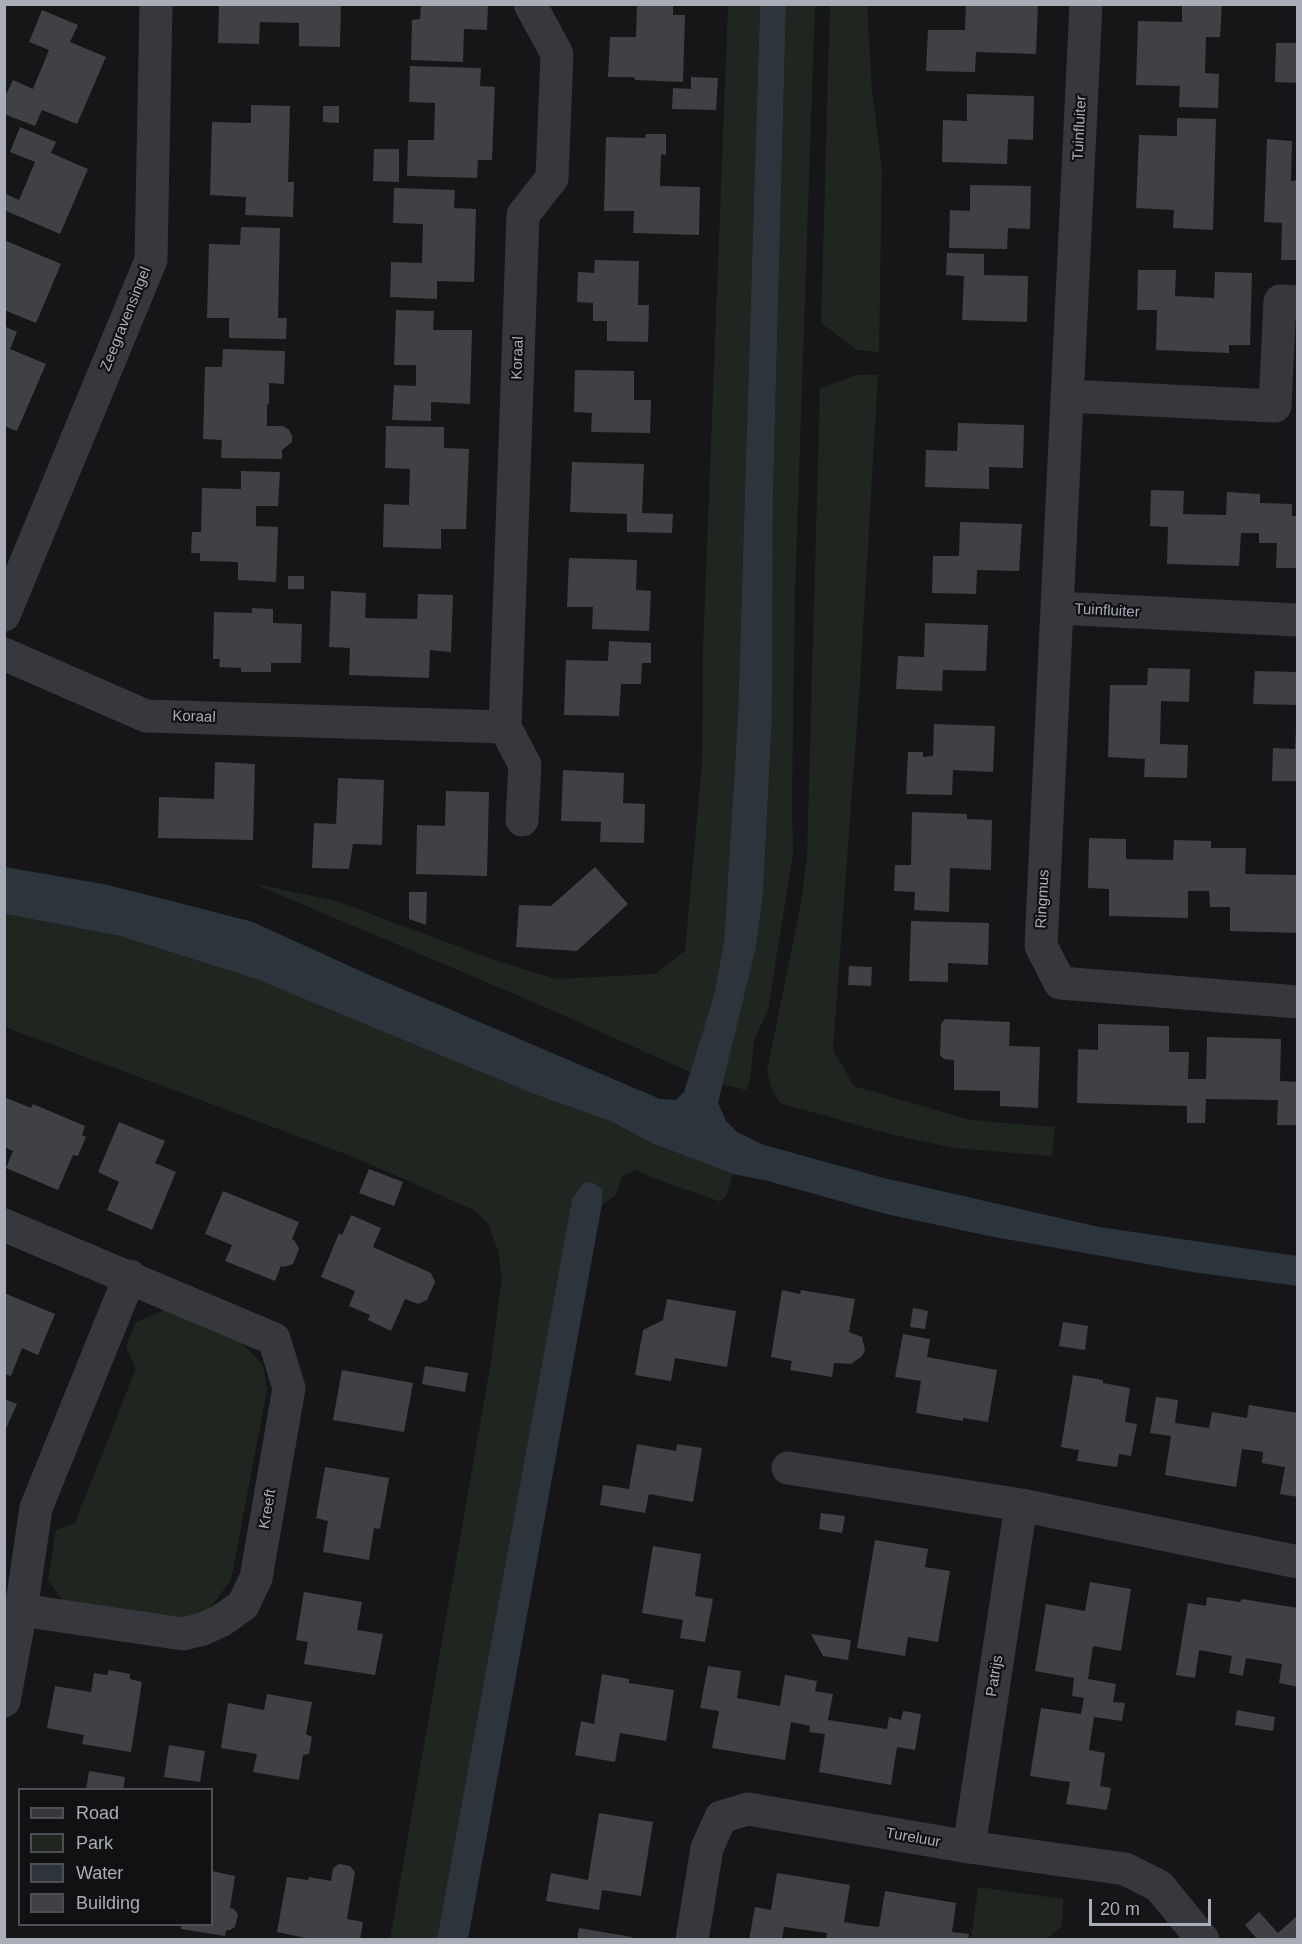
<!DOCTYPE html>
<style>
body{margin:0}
#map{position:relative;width:1302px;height:1944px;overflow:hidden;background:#161618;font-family:Helvetica,sans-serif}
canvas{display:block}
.frame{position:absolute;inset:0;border:6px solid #a8adb8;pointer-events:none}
.legend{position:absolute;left:18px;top:1788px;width:195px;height:138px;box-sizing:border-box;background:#111113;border:2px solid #4d4f55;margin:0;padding:8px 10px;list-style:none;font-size:18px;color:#a8adb8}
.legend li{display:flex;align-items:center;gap:12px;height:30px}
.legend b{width:30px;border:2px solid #4d4f55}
.scale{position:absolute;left:1089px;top:1899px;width:122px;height:27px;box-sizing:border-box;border:3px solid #a8adb8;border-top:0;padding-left:8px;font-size:18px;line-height:21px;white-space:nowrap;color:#a8adb8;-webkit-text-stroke:4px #111113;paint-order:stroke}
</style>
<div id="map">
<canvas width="1302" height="1944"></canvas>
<div class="frame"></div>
<ul class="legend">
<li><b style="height:8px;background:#37383d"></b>Road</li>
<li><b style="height:16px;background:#1e261f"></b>Park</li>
<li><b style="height:16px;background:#2c353c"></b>Water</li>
<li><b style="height:16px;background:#404145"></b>Building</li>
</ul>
<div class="scale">20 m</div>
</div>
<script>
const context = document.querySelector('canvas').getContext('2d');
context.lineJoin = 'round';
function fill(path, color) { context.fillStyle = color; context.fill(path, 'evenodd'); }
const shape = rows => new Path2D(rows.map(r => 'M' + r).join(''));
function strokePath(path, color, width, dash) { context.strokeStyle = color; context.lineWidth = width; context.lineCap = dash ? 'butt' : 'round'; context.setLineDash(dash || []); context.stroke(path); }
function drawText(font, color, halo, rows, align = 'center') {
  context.font = font + ' Helvetica,sans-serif'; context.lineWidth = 4.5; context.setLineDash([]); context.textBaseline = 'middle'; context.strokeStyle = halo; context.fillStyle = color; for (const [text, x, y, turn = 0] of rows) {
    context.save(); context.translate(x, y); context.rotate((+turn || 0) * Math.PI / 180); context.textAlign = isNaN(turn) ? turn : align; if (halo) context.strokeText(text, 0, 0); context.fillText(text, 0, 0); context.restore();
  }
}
fill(shape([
 [728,5,760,5,738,716,724,942,714,995,690,1072,545,1007,252,883,336,901,497,961,556,979,655,974,685,951,702,763,703,650],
 [786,5,815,5,795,591,792,801,793,854,768,1010,754,1040,750,1081,746,1090,722,1084,756,947,763,893,772,717,773,494],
 [830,5,867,5,872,89,882,169,879,352,857,350,821,323],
 [857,375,878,375,859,697,833,1050,854,1086,970,1120,1055,1127,1052,1156,954,1148,889,1134,780,1103,772,1090,767,1071,801,903,807,856,820,388],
 [4,914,120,936,256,979,534,1094,610,1121,654,1144,733,1174,726,1196,719,1203,719,1201,650,1177,636,1169,622,1177,615,1196,602,1204,602,1189,572,1199,437,1939,390,1939,491,1361,502,1277,498,1251,488,1223,474,1210,356,1158,5,1027],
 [164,1310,231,1337,245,1346,263,1365,267,1390,231,1580,210,1608,189,1619,64,1603,48,1580,56,1530,75,1523,136,1368,126,1347,136,1322],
 [978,1887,1063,1899,1062,1926,1047,1939,971,1939]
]), '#1e261f');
fill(shape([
 [760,5,786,5,773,494,772,717,763,893,756,947,718,1103,726,1121,737,1132,764,1145,880,1177,1099,1227,1297,1256,1297,1286,1192,1272,989,1236,886,1214,768,1181,733,1174,654,1144,610,1121,534,1094,256,979,120,936,5,914,5,867,103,884,179,903,253,922,367,974,660,1099,676,1100,684,1092,714,995,724,942,738,716],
 [584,1182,593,1183,602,1189,602,1204,468,1939,437,1939,572,1199]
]), '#2c353c');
fill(shape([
 [219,4,341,4,340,47,299,46,299,23,260,22,259,44,218,43],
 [421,4,488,4,487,30,464,29,463,62,411,60,412,20,420,19],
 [637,4,673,4,673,15,685,15,683,82,635,80,634,77,608,77,610,37,636,37],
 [966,4,1038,4,1036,54,976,52,975,72,926,71,928,30,965,30],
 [1182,4,1222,4,1220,37,1206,37,1205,73,1219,74,1218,108,1179,107,1180,86,1136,85,1138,21,1182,22],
 [42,10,78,25,70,42,106,57,77,124,42,110,35,126,4,114,4,99,13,80,33,89,49,50,29,42],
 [1276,43,1298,43,1298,83,1275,82],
 [410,66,481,68,480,86,495,87,492,160,478,160,477,178,407,176,408,140,434,140,435,103,409,102],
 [691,77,718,78,716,110,672,109,673,88,691,89],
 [967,94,1034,96,1033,140,1008,139,1007,164,942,162,943,120,967,121],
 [251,105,290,106,288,182,294,182,293,217,245,215,246,197,210,195,212,122,251,123],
 [323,106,339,106,339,123,323,122],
 [1177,118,1216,119,1213,230,1173,228,1174,210,1136,208,1139,135,1177,136],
 [20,127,56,142,51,153,88,169,60,234,4,210,4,193,19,200,35,162,10,152],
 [646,134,666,134,666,155,661,154,660,186,700,187,699,235,633,233,634,211,604,211,606,137,645,138],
 [1267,139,1292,141,1291,181,1298,180,1298,260,1281,260,1282,223,1264,222],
 [374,149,399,149,399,182,373,181],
 [970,185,1031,186,1030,229,1008,228,1007,249,949,248,950,210,970,211],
 [394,188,455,190,454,208,476,209,474,282,437,281,437,299,390,297,391,262,422,263,423,224,393,223],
 [241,227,280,228,278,318,287,318,286,339,229,338,229,318,207,318,209,244,240,245],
 [4,240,61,264,36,323,4,310],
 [947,253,984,254,984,275,1028,276,1027,322,962,320,964,276,946,275],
 [595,260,639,261,638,305,649,305,648,342,607,341,607,321,593,321,593,303,577,302,578,272,594,273],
 [1138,270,1176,270,1175,296,1194,297,1214,298,1215,272,1252,273,1250,345,1229,345,1229,353,1156,350,1157,310,1137,310],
 [396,310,434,311,433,330,472,330,470,404,431,402,431,421,392,420,394,385,416,386,416,365,394,365],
 [4,326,17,332,10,349,46,364,17,431,4,426],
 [223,349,285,351,284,384,269,383,269,405,267,404,267,426,283,426,289,430,292,436,292,442,282,450,282,459,221,458,222,440,203,439,205,367,222,367],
 [575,370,634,371,634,400,651,400,650,433,591,432,592,413,574,412],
 [958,423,1024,425,1023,468,989,467,989,489,925,487,926,450,957,451],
 [386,426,444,427,444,448,469,449,466,529,441,529,441,549,383,547,384,504,409,505,410,469,385,468],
 [572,462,644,464,642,513,673,514,672,533,627,532,627,514,570,512],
 [241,471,280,472,278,506,256,506,256,526,278,527,276,582,238,580,238,562,200,561,200,553,191,553,192,532,201,532,202,488,241,489],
 [1151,490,1184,491,1183,514,1226,515,1227,492,1260,494,1260,503,1292,504,1292,516,1298,516,1298,568,1276,568,1277,543,1259,543,1259,533,1241,533,1239,566,1167,564,1168,527,1150,526],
 [960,522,1022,524,1019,571,977,570,976,594,932,593,933,556,959,556],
 [569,558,637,560,636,590,651,591,649,631,592,629,593,607,567,607],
 [288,576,304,576,304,589,288,589],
 [331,591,366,593,365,618,417,619,418,594,453,595,451,652,430,650,429,678,349,675,350,648,329,647],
 [252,608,273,609,273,623,302,624,301,663,271,663,271,672,241,672,241,668,219,667,220,659,213,659,214,612,252,613],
 [925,623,988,625,986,671,943,670,942,691,896,689,898,656,924,657],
 [609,641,651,643,651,663,642,663,641,684,621,684,619,716,564,715,566,660,608,661],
 [1148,668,1190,669,1189,702,1161,701,1160,744,1188,745,1187,778,1144,777,1145,759,1108,757,1110,685,1147,685],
 [1255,671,1298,672,1298,705,1253,704],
 [934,724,995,726,993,772,953,770,952,795,906,794,908,752,923,752,923,757,933,756],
 [1296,729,1298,729,1298,781,1272,781,1273,748,1295,749],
 [215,762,255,764,253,840,158,838,159,797,214,799],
 [563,770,624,773,623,803,645,804,644,843,600,842,601,822,561,821],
 [338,778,384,780,382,845,353,844,349,869,312,868,314,823,336,824],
 [446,791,489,792,487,876,416,874,417,825,445,826],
 [912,812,967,814,967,819,992,820,991,870,950,868,949,912,914,910,915,892,894,891,895,865,911,865],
 [1089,838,1126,839,1126,859,1173,860,1174,840,1211,841,1211,848,1246,848,1245,874,1298,875,1298,933,1230,931,1230,907,1210,907,1209,891,1188,891,1188,918,1109,916,1109,889,1088,888],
 [595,867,628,904,577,951,516,947,519,905,551,906],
 [409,892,427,892,426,925,409,919],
 [911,921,989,923,988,965,948,963,948,982,909,981],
 [849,966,872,967,871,986,848,985],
 [945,1019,1010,1022,1009,1046,1040,1047,1038,1108,1000,1106,1000,1091,954,1090,954,1060,944,1059,940,1055,941,1024],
 [1098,1024,1169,1026,1169,1052,1189,1052,1188,1079,1206,1079,1207,1037,1281,1039,1280,1081,1297,1082,1298,1125,1277,1125,1278,1100,1206,1099,1205,1123,1187,1123,1187,1106,1077,1103,1078,1049,1098,1050],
 [4,1097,31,1108,33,1104,85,1126,82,1135,86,1137,78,1156,73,1155,58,1190,6,1168,13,1151,4,1147],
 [119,1122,165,1141,155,1163,176,1172,152,1230,107,1210,119,1182,98,1172],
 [369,1169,403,1182,394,1206,359,1193],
 [223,1191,299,1222,292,1239,295,1241,299,1249,293,1264,284,1267,281,1266,275,1281,225,1261,232,1245,205,1234],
 [351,1215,381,1228,373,1247,431,1273,435,1282,427,1300,418,1304,405,1299,391,1331,368,1320,370,1315,349,1306,355,1291,321,1277,339,1233,342,1235],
 [782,1290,800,1294,801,1290,855,1299,849,1332,862,1337,865,1350,862,1356,851,1364,834,1363,832,1377,790,1370,792,1361,771,1357],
 [4,1293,55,1314,38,1355,22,1348,11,1376,4,1374],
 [667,1299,736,1311,727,1367,675,1358,671,1381,635,1375,643,1330,663,1320],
 [913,1308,928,1311,925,1329,910,1327],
 [1063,1322,1088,1326,1085,1350,1059,1346],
 [903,1334,930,1339,927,1357,997,1370,988,1422,963,1418,963,1421,916,1413,921,1381,895,1377],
 [425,1366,468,1373,465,1392,422,1384],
 [342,1370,413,1383,404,1432,333,1420],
 [1073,1375,1103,1380,1103,1383,1130,1388,1125,1422,1137,1424,1131,1456,1119,1454,1117,1467,1077,1461,1079,1450,1061,1447],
 [1156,1397,1178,1400,1175,1423,1209,1428,1212,1412,1247,1418,1249,1405,1298,1413,1298,1497,1280,1494,1285,1467,1262,1463,1263,1452,1242,1449,1236,1487,1165,1475,1171,1436,1150,1433],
 [4,1399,17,1404,4,1433],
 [637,1444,676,1451,677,1444,702,1448,693,1502,649,1494,645,1513,600,1505,603,1485,629,1489],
 [325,1467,389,1478,380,1529,374,1528,369,1560,323,1552,328,1521,316,1518],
 [821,1513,845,1516,842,1533,819,1529],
 [875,1540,928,1549,925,1567,950,1571,938,1642,908,1637,905,1656,857,1648],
 [653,1546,701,1554,695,1596,713,1599,705,1642,680,1638,683,1620,642,1613],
 [1090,1582,1131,1589,1121,1651,1093,1646,1088,1679,1116,1684,1113,1702,1125,1703,1122,1721,1094,1717,1089,1750,1105,1753,1100,1786,1111,1788,1107,1810,1066,1804,1070,1782,1030,1776,1041,1708,1081,1714,1084,1698,1072,1696,1074,1678,1035,1671,1046,1604,1085,1611],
 [304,1592,362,1602,357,1630,383,1634,375,1675,304,1664,308,1642,296,1640],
 [1207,1597,1240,1602,1242,1599,1298,1608,1298,1687,1279,1683,1282,1664,1246,1658,1243,1676,1229,1673,1232,1656,1199,1650,1195,1678,1176,1675,1188,1603,1206,1606],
 [811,1634,851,1640,848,1660,823,1656],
 [708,1666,741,1671,737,1698,780,1706,785,1675,817,1681,815,1691,833,1694,828,1720,887,1729,889,1717,901,1720,903,1711,921,1714,915,1750,897,1747,891,1785,819,1772,825,1734,809,1732,810,1726,791,1722,785,1760,712,1748,719,1711,700,1708],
 [109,1670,130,1674,130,1679,142,1682,131,1752,82,1744,84,1735,47,1728,55,1686,91,1692,94,1673,107,1675],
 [602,1674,629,1679,629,1683,674,1690,666,1741,620,1733,615,1762,575,1755,581,1721,594,1724],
 [267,1694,312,1702,306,1734,312,1737,309,1754,303,1755,299,1780,253,1772,257,1754,221,1748,228,1703,264,1710],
 [1237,1710,1275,1717,1273,1731,1235,1725],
 [169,1745,205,1751,200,1782,164,1777],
 [89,1771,125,1777,123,1790,86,1790],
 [599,1813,653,1822,641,1896,602,1890,599,1910,546,1901,551,1873,588,1880],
 [339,1864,350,1866,355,1872,347,1919,363,1922,360,1940,315,1940,277,1932,287,1877,308,1880,309,1877,331,1881,333,1868],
 [212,1871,235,1876,230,1908,234,1909,238,1914,235,1927,230,1930,226,1930,225,1936,181,1929,181,1924,212,1924],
 [777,1873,850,1885,844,1922,862,1925,879,1927,885,1891,956,1903,952,1932,969,1934,968,1940,826,1940,827,1933,784,1927,782,1940,749,1940,755,1907,771,1910],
 [1259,1912,1278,1933,1298,1915,1298,1940,1258,1940,1245,1925],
 [579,1928,632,1937,631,1940,577,1940]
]), '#404145');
strokePath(shape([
 [1086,4,1057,608,1298,620],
 [1067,396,1275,406,1280,301,1298,302],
 [1057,608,1041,946,1060,983,1298,1002],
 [4,615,151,260,156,4],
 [4,654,146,716,505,727,523,215,552,178,557,54,530,4],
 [505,727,525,765,522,820],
 [4,1225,274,1339,289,1388,256,1578,243,1605,222,1620,203,1629,183,1634,21,1610],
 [788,1468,1021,1505,1298,1562],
 [4,1701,21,1610,36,1508,130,1276],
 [969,1847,1021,1505],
 [692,1940,707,1848,721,1817,748,1809,969,1847,1125,1869,1159,1886,1203,1940]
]), '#37383d', 33);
drawText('15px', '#a8adb8', '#111113', [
 ["Tuinfluiter",1080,128,-87],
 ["Zeegravensingel",126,319,-68],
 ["Koraal",518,358,-88],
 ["Tuinfluiter",1107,611,3],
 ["Koraal",194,717,2],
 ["Ringmus",1043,899,-87],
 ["Kreeft",268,1509,-80],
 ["Patrijs",995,1676,-81],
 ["Tureluur",913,1838,10]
]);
</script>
